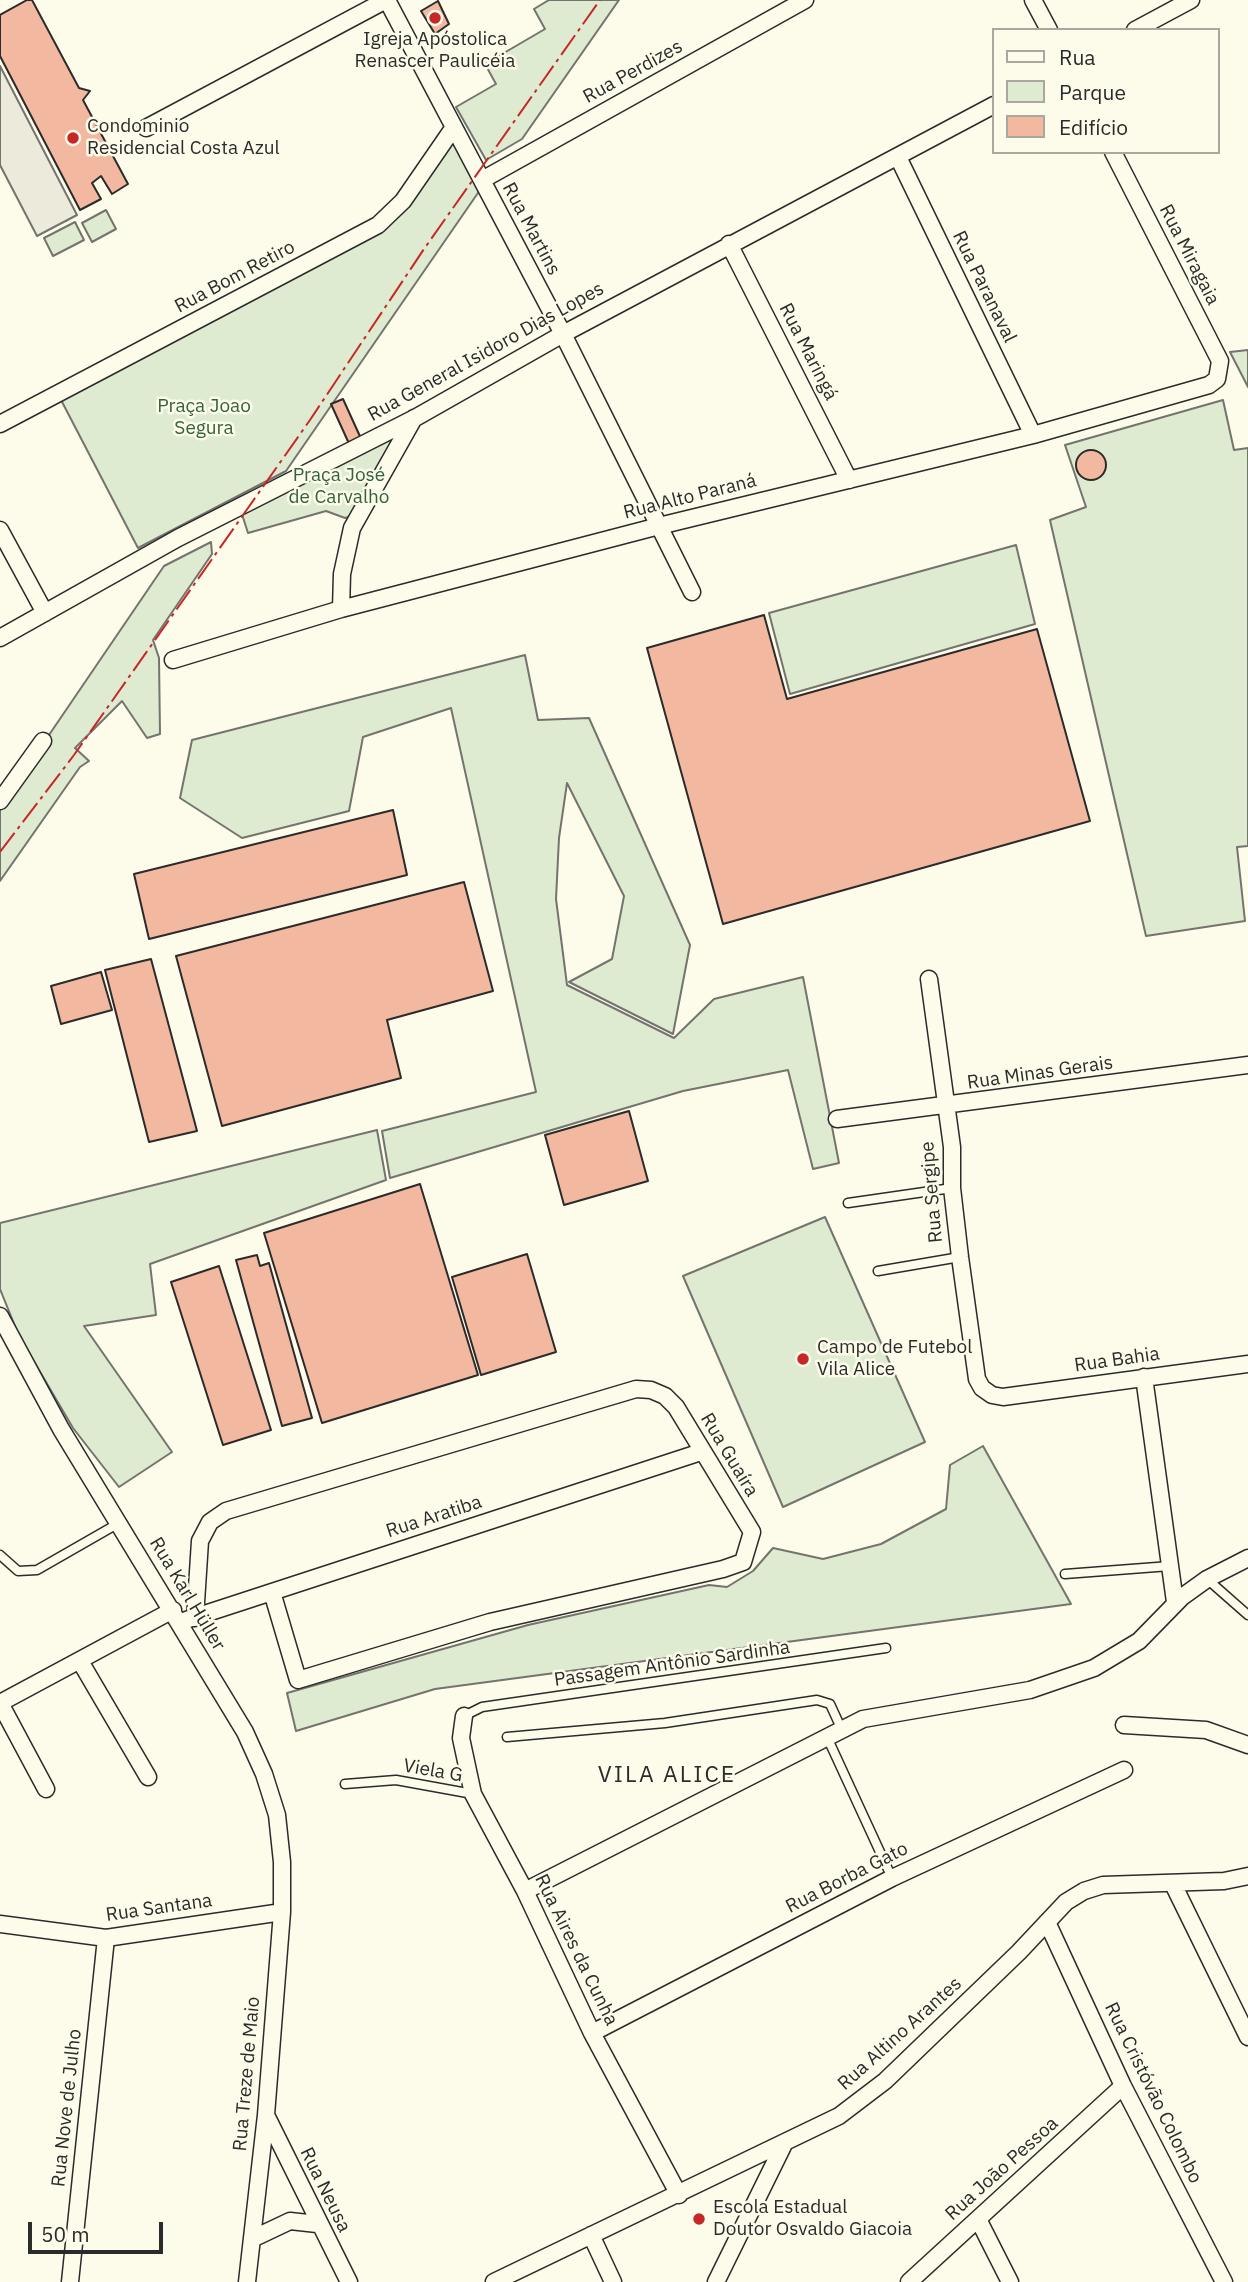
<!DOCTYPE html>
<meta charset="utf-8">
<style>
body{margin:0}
#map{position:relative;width:1248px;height:2282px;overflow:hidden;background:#fdfbea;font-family:"IBM Plex Sans",sans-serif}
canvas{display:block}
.legend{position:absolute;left:992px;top:28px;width:228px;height:126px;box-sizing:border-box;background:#fdfbea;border:2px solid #a9a89e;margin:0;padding:9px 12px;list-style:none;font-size:21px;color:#2b2b2b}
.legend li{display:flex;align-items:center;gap:14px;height:35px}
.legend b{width:35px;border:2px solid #a9a89e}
.scale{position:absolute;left:28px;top:2222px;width:135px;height:32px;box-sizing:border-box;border:4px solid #2b2b2b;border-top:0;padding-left:9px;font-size:21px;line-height:24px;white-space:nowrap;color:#2b2b2b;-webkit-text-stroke:5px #fdfbea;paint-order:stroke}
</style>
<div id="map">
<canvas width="1248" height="2282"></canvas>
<ul class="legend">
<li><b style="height:9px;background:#fdfbea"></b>Rua</li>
<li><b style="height:19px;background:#deebd1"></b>Parque</li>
<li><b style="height:19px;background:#f2b8a0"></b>Edifício</li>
</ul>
<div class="scale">50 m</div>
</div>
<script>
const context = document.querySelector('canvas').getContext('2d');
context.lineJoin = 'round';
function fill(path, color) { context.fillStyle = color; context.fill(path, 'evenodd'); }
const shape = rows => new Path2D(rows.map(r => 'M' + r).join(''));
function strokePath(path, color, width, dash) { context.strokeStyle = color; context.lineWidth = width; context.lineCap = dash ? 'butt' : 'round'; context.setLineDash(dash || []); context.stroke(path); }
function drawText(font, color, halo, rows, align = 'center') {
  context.font = font + ' "IBM Plex Sans",sans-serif'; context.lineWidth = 5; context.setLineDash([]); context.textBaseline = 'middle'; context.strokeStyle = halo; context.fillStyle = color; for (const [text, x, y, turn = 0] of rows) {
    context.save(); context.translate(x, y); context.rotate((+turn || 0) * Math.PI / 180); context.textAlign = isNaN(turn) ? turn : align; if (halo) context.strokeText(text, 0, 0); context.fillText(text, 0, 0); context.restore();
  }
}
const green = shape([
 [549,0,619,0,522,139,486,160,456,107,496,84,485,64,545,29,534,9,549,0],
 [453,136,480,190,286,471,138,548,60,398,366,238,453,136],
 [106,210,116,229,92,242,82,223,106,210],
 [75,222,84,240,53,256,44,238,75,222],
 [1248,350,1248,387,1230,352,1248,350],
 [1223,400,1234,450,1248,448,1248,846,1237,847,1245,921,1146,936,1050,520,1086,507,1065,445,1223,400],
 [402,425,354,515,345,518,326,511,248,533,240,508,402,425],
 [211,542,212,554,153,640,159,658,160,734,147,738,122,701,75,748,89,761,80,767,0,881,0,807,164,566,211,542],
 [1016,545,1035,624,790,694,769,613,1016,545],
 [525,655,538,720,589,718,690,945,673,1034,569,982,612,959,624,896,567,783,559,838,556,899,567,985,674,1038,714,999,803,977,839,1163,813,1169,788,1070,683,1091,390,1178,382,1131,536,1092,451,708,363,737,349,811,242,838,180,798,192,740,525,655],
 [377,1130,386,1180,150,1264,156,1315,84,1326,172,1452,119,1487,73,1428,19,1336,0,1289,0,1223,377,1130],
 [825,1217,925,1442,783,1507,683,1276,825,1217],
 [983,1446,1071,1604,435,1689,296,1731,287,1693,528,1625,709,1585,727,1587,753,1571,773,1548,823,1559,881,1544,946,1509,950,1465,983,1446]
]);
fill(green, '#deebd1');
strokePath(green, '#74746e', 2);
const parking = shape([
 [0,66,77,215,37,236,0,165,0,66]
]);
fill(parking, '#eceadb');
strokePath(parking, '#74746e', 2);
const building = shape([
 [27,0,32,0,79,88,90,91,83,100,128,184,112,194,101,176,92,183,101,199,80,210,0,56,0,15,27,0],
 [438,1,449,24,435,34,421,11,438,1],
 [343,399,363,443,351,448,331,404,343,399],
 '1076 465a15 15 0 1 1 30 0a15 15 0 1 1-30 0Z',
 [764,615,787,699,1037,629,1090,821,723,924,647,648,764,615],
 [393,810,407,875,149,939,134,874,393,810],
 [464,882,493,991,387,1020,401,1078,222,1126,176,956,464,882],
 [151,959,197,1131,149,1142,105,970,151,959],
 [101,972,112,1010,61,1024,51,986,101,972],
 [629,1111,648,1181,564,1205,545,1135,629,1111],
 [420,1184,478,1375,322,1423,264,1233,420,1184],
 [527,1254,556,1352,481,1375,452,1277,527,1254],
 [257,1255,260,1266,269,1263,312,1418,282,1426,236,1260,257,1255],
 [219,1266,271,1430,223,1445,171,1282,219,1266]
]);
fill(building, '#f2b8a0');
strokePath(building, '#2b2b2b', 2);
const service = shape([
 [848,1203,952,1188],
 [878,1271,960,1257],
 [0,1555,18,1571,37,1570,119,1523],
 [1065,1574,1170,1566],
 [1207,1579,1248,1615],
 [464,1716,482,1707,886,1648],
 [507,1737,665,1723,817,1700,830,1704,841,1728],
 [827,1737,892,1878],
 [345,1784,396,1780,473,1794]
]);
const minor = shape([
 [387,0,563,334,692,592],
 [1033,0,1049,30],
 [1135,30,1191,0],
 [146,128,386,0],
 [898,157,1033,435],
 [482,180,805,0],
 [729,244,849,480],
 [0,424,378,225,403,201,454,127],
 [0,530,45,613],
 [341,609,342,574,352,528,414,418],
 [0,638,178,538,415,418,563,334,994,105],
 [173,660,341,609,659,526,1033,435,1209,385,1217,379,1220,361,1113,152],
 [0,801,43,741],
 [929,979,952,1147,952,1188,960,1257,977,1379,982,1388,992,1395,1003,1397,1248,1364],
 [837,1119,1248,1065],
 [0,1316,61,1429,245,1732,264,1774,277,1815,282,1862,282,1912,266,2115,247,2282],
 [1144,1377,1175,1602],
 [195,1618,200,1541,210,1522,226,1511,636,1389,651,1390,665,1396,676,1407,752,1532,743,1562,723,1569,490,1622,298,1680,272,1592],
 [186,1620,701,1452],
 [80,1661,148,1777],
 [0,1703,173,1610],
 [0,1703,46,1789],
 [464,1716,461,1738,473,1794,525,1891,592,2033,679,2195],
 [1124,1725,1206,1730,1248,1745],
 [1173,1884,1248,2037],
 [525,1891,863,1719,1030,1690,1094,1668,1139,1641,1182,1597,1207,1579,1248,1558],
 [1047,1922,1123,2086,1224,2282],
 [0,1924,106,1938,282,1912],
 [592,2033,892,1878,1124,1770],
 [266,2115,349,2282],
 [978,2219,1010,2282],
 [591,2235,613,2282],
 [252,2239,290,2221,317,2224],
 [70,2282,106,1938],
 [494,2282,839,2116,885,2081,1019,1952,1066,1902,1084,1891,1103,1885,1224,1881,1248,1876],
 [716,2282,783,2146],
 [909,2282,1123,2086]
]);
strokePath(service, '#2b2b2b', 11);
strokePath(minor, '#2b2b2b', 19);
strokePath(service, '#fdfbea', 8);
strokePath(minor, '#fdfbea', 16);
strokePath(shape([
 [0,852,74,755,310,420,424,249,600,0]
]), '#c62828', 2, [24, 5, 3.5, 5]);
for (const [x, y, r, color] of [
 [435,18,7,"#c62828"],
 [73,138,7,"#c62828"],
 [803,1359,7,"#c62828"],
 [699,2219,7,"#c62828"]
]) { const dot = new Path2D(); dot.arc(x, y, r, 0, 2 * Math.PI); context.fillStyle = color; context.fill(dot); strokePath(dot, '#fdfbea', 2.5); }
drawText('19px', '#2b2b2b', '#fdfbea', [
 ["Igreja Apóstolica",435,40,"center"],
 ["Renascer Paulicéia",435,62,"center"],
 ["Condominio",87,127],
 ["Residencial Costa Azul",87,149],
 ["Campo de Futebol",817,1348],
 ["Vila Alice",817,1370],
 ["Escola Estadual",713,2208],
 ["Doutor Osvaldo Giacoia",713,2230]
], 'left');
drawText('19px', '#2b2b2b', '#fdfbea', [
 ["Rua Perdizes",633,72,-29],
 ["Rua Martins",531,229,62],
 ["Rua Miragaia",1189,255,63],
 ["Rua Bom Retiro",235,277,-28],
 ["Rua Paranaval",984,287,64],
 ["Rua General Isidoro Dias Lopes",486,352,-29],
 ["Rua Maringá",808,352,63],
 ["Rua Alto Paraná",690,497,-14],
 ["Rua Minas Gerais",1040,1073,-8],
 ["Rua Sergipe",932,1192,-95],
 ["Rua Bahia",1117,1360,-8],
 ["Rua Guaíra",729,1455,59],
 ["Rua Aratiba",434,1517,-18],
 ["Rua Karl Hüller",187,1594,59],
 ["Passagem Antônio Sardinha",672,1664,-8],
 ["Viela G",433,1771,10],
 ["Rua Borba Gato",847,1878,-27],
 ["Rua Santana",159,1908,-8],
 ["Rua Aires da Cunha",576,1950,64],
 ["Rua Altino Arantes",900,2034,-42],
 ["Rua Treze de Maio",247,2074,-85],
 ["Rua Cristóvão Colombo",1153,2093,64],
 ["Rua Nove de Julho",67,2108,-84],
 ["Rua João Pessoa",1002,2169,-42],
 ["Rua Neusa",325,2190,64]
]);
drawText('19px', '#34623c', '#fdfbea', [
 ["Praça Joao",204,407],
 ["Segura",204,429],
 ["Praça José",339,476],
 ["de Carvalho",339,498]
]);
context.letterSpacing = '2px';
drawText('23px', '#2b2b2b', '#fdfbea', [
 ["VILA ALICE",667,1775]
]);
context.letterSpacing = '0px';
</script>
